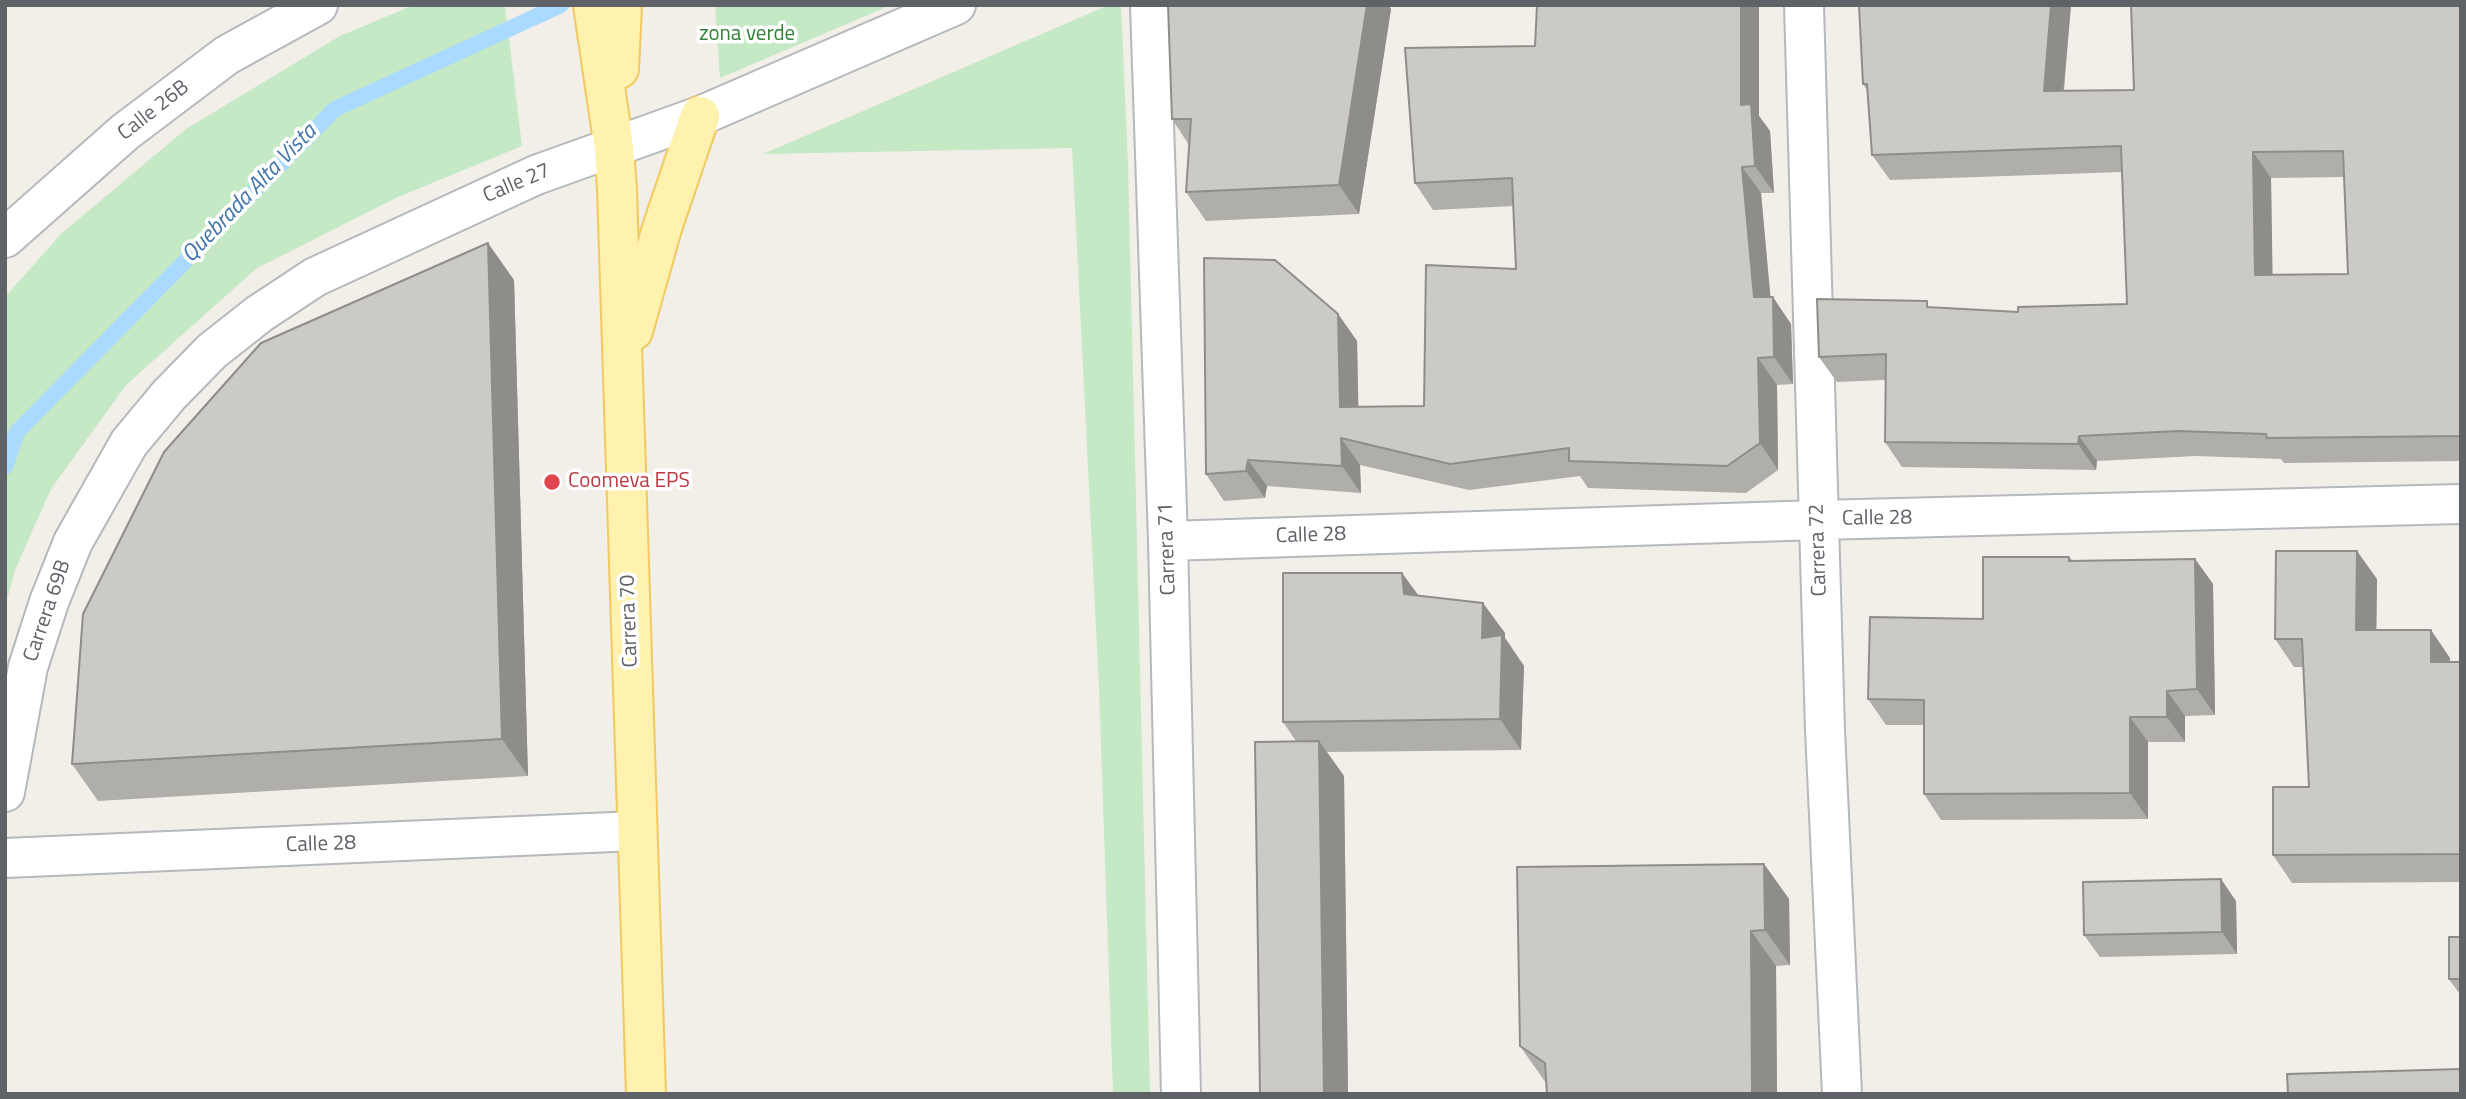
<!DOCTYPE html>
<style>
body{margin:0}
#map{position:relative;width:2466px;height:1099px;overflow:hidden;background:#f1efe8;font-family:"Titillium Web",sans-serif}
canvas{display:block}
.frame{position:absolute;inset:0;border:7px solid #5f6368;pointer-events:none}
</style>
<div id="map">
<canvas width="2466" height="1099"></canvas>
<div class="frame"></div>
</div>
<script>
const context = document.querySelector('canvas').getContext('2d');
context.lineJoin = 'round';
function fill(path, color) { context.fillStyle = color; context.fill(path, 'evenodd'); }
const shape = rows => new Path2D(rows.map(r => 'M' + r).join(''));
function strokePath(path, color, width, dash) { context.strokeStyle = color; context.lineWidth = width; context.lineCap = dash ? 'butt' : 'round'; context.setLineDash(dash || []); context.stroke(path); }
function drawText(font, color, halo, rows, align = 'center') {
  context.font = font + ' "Titillium Web",sans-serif'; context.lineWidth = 7; context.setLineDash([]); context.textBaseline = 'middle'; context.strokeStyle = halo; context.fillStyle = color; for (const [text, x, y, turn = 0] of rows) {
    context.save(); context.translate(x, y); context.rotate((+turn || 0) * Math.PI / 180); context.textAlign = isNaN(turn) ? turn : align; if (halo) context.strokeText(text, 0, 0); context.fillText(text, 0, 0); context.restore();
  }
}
fill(shape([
 [414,5,505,5,522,146,398,197,257,268,126,385,51,489,15,570,5,607,5,297,62,233,186,129,340,36],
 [715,5,891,5,720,78],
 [1109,5,1121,5,1128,163,1150,1094,1113,1094,1099,688,1072,148,763,154]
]), '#c5e8c5');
strokePath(shape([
 [5,467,17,432,335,109,561,5]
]), '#aadaff', 16);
const minor = shape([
 [1150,5,1168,541,1181,1094],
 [1804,5,1825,730,1842,1094],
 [5,238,125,132,227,55,318,5],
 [1168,541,1818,520,2461,504],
 [5,792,28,667,49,602,73,542,129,443,169,395,212,351,259,314,315,277,536,175,700,116,956,5],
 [5,858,637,831]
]);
const major = shape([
 [593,5,614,148,617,189,646,1094],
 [619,69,622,5],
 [633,331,662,228,700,116]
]);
strokePath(minor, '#b5b8bc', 42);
strokePath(major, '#f2c960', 42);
strokePath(minor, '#fff', 38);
strokePath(major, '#fff2af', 38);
fill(shape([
 [1759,5,1759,116,1770,131,1774,193,1761,193,1770,297,1791,324,1793,384,1777,385,1778,470,1746,493,1588,488,1580,476,1469,490,1360,465,1361,493,1267,486,1265,498,1224,501,1206,474,1338,314,1357,341,1358,407,1424,406,1516,269,1514,206,1433,210,1415,183,1535,46],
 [1859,5,2071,5,2064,91,2134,90,2461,5,2461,461,2284,463,2281,459,2196,456,2097,461,2096,470,1902,467,1885,442,1885,380,1837,382,1819,357,1931,307,2018,312,2127,304,2122,172,1890,180,1872,155,1867,90,1863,84],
 [2344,177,2348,274,2272,275,2271,178],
 [1391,9,1359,214,1206,221,1186,192,1189,145,1172,119],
 [514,280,528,776,98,801,72,764],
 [2069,557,2073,561,2195,559,2213,584,2215,715,2185,716,2185,742,2148,742,2148,819,1941,820,1924,794,1924,725,1886,725,1868,699],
 [1402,573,1418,596,1505,633,1505,638,1524,666,1521,750,1327,752,1344,776,1348,1094,1260,1094,1296,741,1283,722],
 [2377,579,2376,630,2450,658,2450,662,2461,662,2461,882,2292,883,2273,855,2309,787,2303,667,2294,667,2275,639],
 [1764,864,1789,899,1790,965,1776,966,1777,1094,1547,1094,1546,1083,1520,1046],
 [2236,901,2237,954,2100,957,2084,935],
 [2461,937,2461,996,2449,979]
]), '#afaea9');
fill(shape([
 [1367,5,1389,5,1391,9,1359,214,1339,185],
 [1741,5,1759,5,1759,116,1770,131,1774,193,1755,166,1741,105],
 [2051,5,2071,5,2061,116,2044,91],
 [2253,152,2271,178,2273,300,2255,275],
 [1742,167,1761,193,1773,324,1754,297],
 [488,243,514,280,528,776,502,739],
 [1773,297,1791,324,1793,384,1774,357],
 [1338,314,1357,341,1359,434,1340,407],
 [1758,358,1777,385,1778,470,1760,443],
 [2079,436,2097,461,2096,470,2078,444],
 [1341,438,1360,465,1361,493,1342,466],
 [1248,460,1267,486,1265,498,1246,471],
 [2357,551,2377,579,2376,658,2356,630],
 [2195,559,2213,584,2215,715,2197,689],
 [1402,573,1424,603,1404,594],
 [1483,603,1505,633,1505,638,1524,666,1521,750,1500,719,1482,638],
 [2431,630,2450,658,2450,689,2431,662],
 [2167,691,2185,716,2185,742,2167,717],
 [2130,717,2148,742,2148,819,2130,793],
 [1319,741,1344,776,1348,1094,1324,1094],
 [1764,864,1789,899,1790,965,1765,930],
 [2221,879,2236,901,2237,954,2222,932],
 [1751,931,1776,966,1777,1094,1752,1094]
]), '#8f8d8a');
const building = shape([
 [1168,5,1367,5,1339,185,1186,192,1191,119,1172,119,1168,5],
 [1537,5,1741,5,1741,105,1751,104,1755,166,1742,167,1754,297,1773,297,1774,357,1758,358,1760,443,1727,466,1569,461,1569,448,1450,464,1341,438,1342,466,1248,460,1246,471,1206,474,1204,258,1275,260,1338,314,1340,407,1424,406,1426,265,1516,269,1512,178,1415,183,1405,48,1535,46,1537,5],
 [1859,5,2051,5,2044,91,2134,90,2131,5,2461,5,2461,436,2267,438,2266,434,2178,431,2079,436,2078,444,1885,442,1886,354,1819,357,1817,299,1927,301,1927,307,2018,312,2018,307,2127,304,2121,146,1872,155,1867,84,1863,84,1859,5],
 [2343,151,2348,274,2255,275,2253,152,2343,151],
 [488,243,502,739,72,764,83,614,164,452,261,343,488,243],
 [2276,551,2357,551,2356,630,2431,630,2431,662,2461,662,2461,854,2273,855,2273,787,2309,787,2302,639,2275,639,2276,551],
 [1983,557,2069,557,2069,561,2195,559,2197,689,2167,691,2167,717,2130,717,2130,793,1924,794,1924,700,1868,699,1870,617,1983,619,1983,557],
 [1283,573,1402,573,1404,594,1483,603,1482,638,1502,635,1500,719,1283,722,1283,573],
 [1319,741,1324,1094,1260,1094,1255,742,1319,741],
 [1764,864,1765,930,1751,931,1752,1094,1547,1094,1545,1063,1520,1046,1517,867,1764,864],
 [2221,879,2222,932,2084,935,2083,882,2221,879],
 [2449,937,2461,937,2461,979,2449,979,2449,937],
 [2461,1069,2461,1094,2288,1094,2287,1074,2461,1069]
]);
fill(building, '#cccac5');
strokePath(building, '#8f8d8a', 2);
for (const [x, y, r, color] of [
 [552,482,9,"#e0444e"]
]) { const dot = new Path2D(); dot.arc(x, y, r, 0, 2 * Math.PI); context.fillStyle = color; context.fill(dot); strokePath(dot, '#fff', 2.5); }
drawText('21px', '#348238', '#fff', [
 ["zona verde",747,35]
]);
drawText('21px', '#5f6368', '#fff', [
 ["Calle 26B",154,111,-38],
 ["Calle 27",517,184,-23],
 ["Calle 28",1877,519,-1],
 ["Calle 28",1311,536,-2],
 ["Carrera 71",1168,549,-92],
 ["Carrera 72",1819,550,-92],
 ["Carrera 69B",48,611,-71],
 ["Carrera 70",630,621,-92],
 ["Calle 28",321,845,-2]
]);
drawText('21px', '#be3a42', '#fff', [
 ["Coomeva EPS",568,482]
], 'left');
drawText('italic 23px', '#4174aa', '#fff', [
 ["Quebrada Alta Vista",250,194,-46]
]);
</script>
